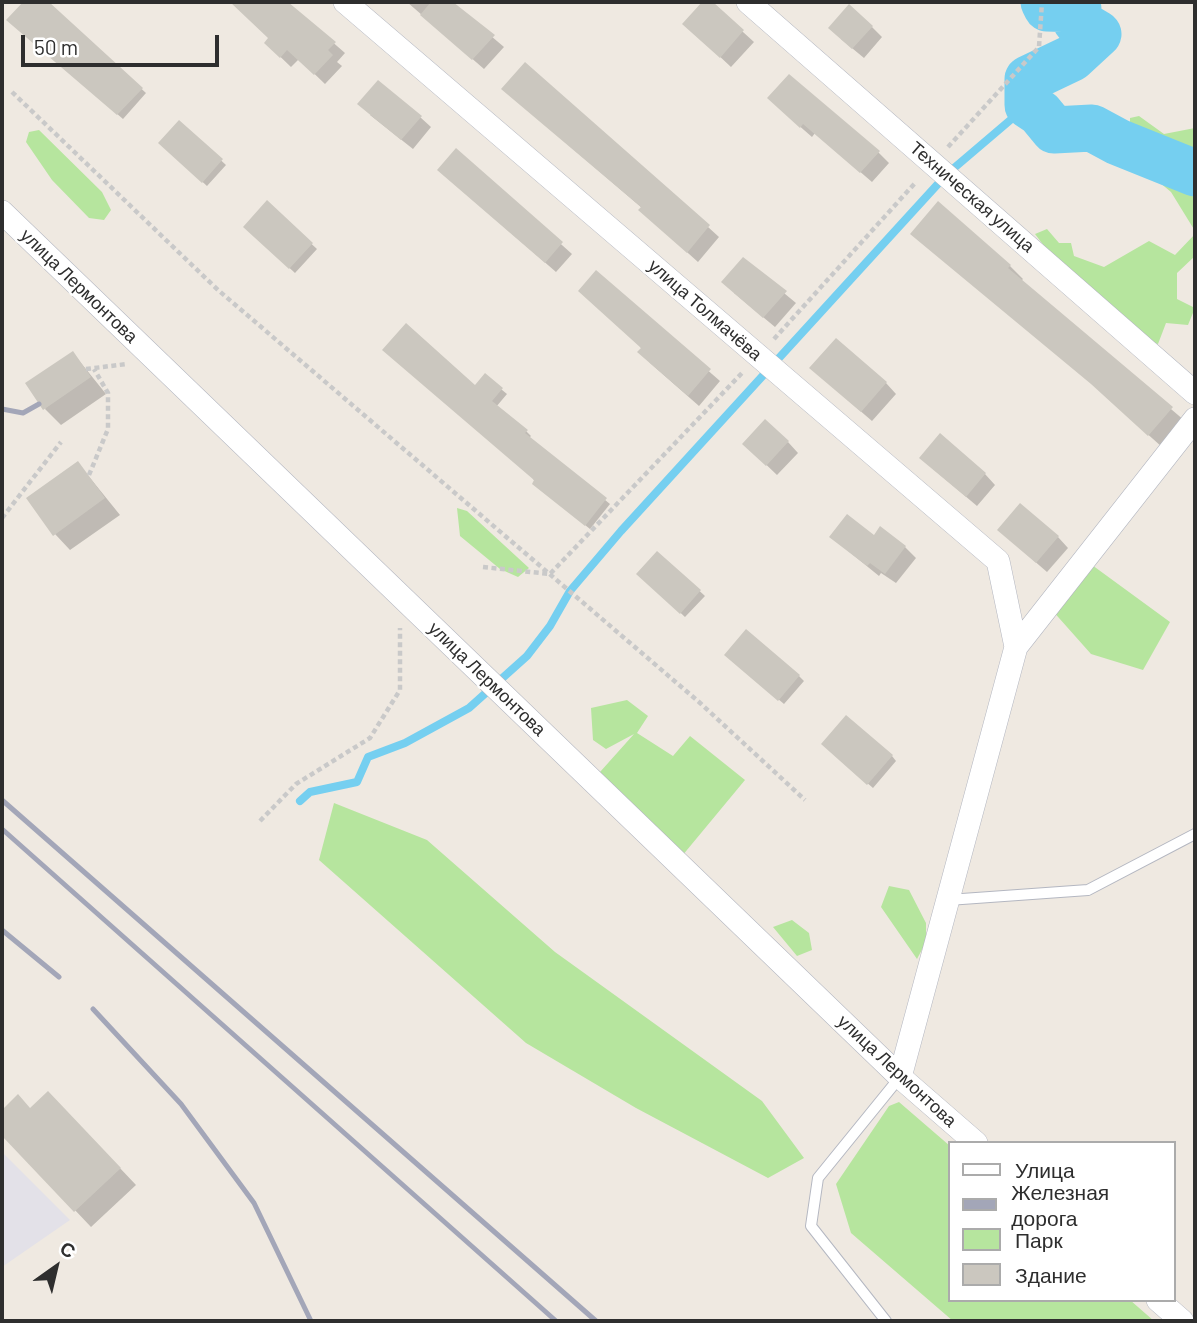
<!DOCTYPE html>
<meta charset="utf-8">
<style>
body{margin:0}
#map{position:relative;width:1197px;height:1323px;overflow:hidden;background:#efe9e1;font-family:Barlow,sans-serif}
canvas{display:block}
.frame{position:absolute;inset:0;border:4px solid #2e2e2e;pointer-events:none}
.legend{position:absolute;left:948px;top:1141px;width:228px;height:161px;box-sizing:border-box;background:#fff;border:2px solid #ababab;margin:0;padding:9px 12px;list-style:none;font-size:21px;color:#2e2e2e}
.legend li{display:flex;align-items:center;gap:14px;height:35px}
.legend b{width:35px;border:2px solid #ababab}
.north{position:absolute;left:21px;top:1232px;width:70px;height:70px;-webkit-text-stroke:5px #fff;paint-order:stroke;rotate:34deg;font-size:19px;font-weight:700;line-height:28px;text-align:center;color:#2e2e2e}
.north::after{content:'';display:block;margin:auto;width:24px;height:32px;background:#2e2e2e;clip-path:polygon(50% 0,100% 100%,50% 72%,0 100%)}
.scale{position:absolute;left:21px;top:35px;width:198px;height:32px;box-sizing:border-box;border:4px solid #2e2e2e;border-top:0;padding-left:9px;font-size:21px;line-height:24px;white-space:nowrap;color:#2e2e2e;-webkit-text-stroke:5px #fff;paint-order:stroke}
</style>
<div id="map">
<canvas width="1197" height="1323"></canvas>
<div class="frame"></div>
<ul class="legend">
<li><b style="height:9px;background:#fff"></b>Улица</li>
<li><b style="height:9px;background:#a3a6b8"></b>Железная дорога</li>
<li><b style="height:19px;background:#b6e59e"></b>Парк</li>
<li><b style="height:19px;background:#cbc7bf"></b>Здание</li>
</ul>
<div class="north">С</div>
<div class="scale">50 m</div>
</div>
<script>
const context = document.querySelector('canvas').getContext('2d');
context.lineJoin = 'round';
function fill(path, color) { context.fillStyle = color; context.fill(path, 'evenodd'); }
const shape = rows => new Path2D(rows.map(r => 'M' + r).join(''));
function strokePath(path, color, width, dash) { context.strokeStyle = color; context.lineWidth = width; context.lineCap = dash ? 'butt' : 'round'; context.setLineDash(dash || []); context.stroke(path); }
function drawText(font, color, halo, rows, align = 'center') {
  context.font = font + ' Barlow,sans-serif'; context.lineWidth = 5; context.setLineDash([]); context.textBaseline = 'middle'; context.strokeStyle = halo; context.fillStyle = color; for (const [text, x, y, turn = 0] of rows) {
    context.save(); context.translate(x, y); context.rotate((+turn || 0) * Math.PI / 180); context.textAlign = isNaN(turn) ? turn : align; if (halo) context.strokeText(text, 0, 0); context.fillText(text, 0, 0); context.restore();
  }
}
fill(shape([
 [2,1152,70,1220,2,1267]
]), '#e3e1e8');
fill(shape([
 [1139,116,1164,134,1195,128,1195,231,1171,192,1129,157,1133,139,1148,139,1139,131,1130,129,1130,118],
 [39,130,102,192,111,210,104,220,89,218,52,180,26,142,29,132],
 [1047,229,1059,243,1071,243,1074,256,1104,267,1149,241,1175,255,1195,234,1195,256,1177,273,1177,299,1195,308,1188,325,1166,323,1158,344,1147,341,1065,264,1053,258,1035,234],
 [457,508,467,511,529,568,518,577,500,569,460,536],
 [1092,565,1170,622,1143,670,1091,654,1051,609],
 [627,700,648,716,637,733,673,756,690,736,745,780,682,856,600,772,634,734,606,749,593,740,591,708],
 [334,803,427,840,555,952,762,1101,804,1158,768,1178,636,1108,526,1043,319,860],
 [889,886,909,890,926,923,926,942,917,959,881,907],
 [792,920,809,933,812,950,797,956,773,927],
 [899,1102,950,1146,950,1300,1130,1300,1154,1321,953,1321,851,1233,836,1184,889,1106]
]), '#b6e59e');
fill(shape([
 [25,2,46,2,146,93,123,119,8,20],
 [233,2,290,2,290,5,345,53,337,62,342,66,325,84,299,59,291,67,266,43,270,38],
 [407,2,451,2,504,47,484,69],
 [704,2,710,2,754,42,731,67,685,24],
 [872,27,882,37,864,58,841,39],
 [503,89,708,227,719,237,698,262,651,220,642,208],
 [780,109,878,152,889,163,872,182,815,133,812,137],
 [370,115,420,117,431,127,413,149],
 [179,122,226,165,207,186,160,143],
 [457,151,572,254,556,272,450,180],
 [267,203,317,249,295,273,245,227],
 [938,204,1010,266,1023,279,1021,281,1185,421,1162,447,1106,397],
 [744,260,796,303,775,327,734,293],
 [596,273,720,381,699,406,650,363],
 [73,353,106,394,61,425,45,409],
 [485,376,507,394,496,407,526,431,531,436,529,438,610,504,590,529,539,488,475,388],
 [822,378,886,383,896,394,872,421],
 [788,442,798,453,777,475,755,454],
 [78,463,120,515,70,550,55,534],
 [932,468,985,474,995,485,977,506],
 [831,537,874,537,905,547,916,558,896,583,881,573,879,576],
 [1058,537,1068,548,1047,572,1010,540],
 [658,553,705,596,685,617,639,574],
 [731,659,799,676,804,681,784,704],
 [828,749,892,756,896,761,873,788],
 [18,1097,31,1110,64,1109,136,1185,91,1227,2,1133,2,1112]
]), '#0003');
strokePath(shape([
 [300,801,310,792,357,782,368,757,405,743,469,708,527,656,550,626,570,591,621,531,947,174,1028,105]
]), '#75cff0', 8);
strokePath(shape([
 [1044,2,1047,8,1078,9,1076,21,1098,34,1072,58,1028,79,1028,105,1040,113,1054,130,1092,128,1118,142,1195,173]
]), '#75cff0', 47);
fill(shape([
 [23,2,49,2,143,88,117,115,6,20],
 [230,2,288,2,336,42,328,50,333,55,314,75,287,50,280,58,264,43,268,38],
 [431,2,453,2,495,35,472,60,420,15],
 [702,2,713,2,744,30,720,58,682,24],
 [849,4,873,26,852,49,828,28],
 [525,62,710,225,687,253,638,210,641,207,501,89],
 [789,74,880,151,860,173,803,124,800,128,767,98],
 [378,80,422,116,401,140,357,104],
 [179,120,223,159,202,183,158,143],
 [456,148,563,242,545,263,437,170],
 [267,200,313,243,289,269,243,227],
 [938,201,1011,265,1008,268,1173,407,1148,436,1091,384,910,234],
 [743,257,787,291,763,318,721,282],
 [596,270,711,369,688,396,637,352,641,348,578,291],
 [406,323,475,385,485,373,503,388,492,401,528,430,525,433,607,498,585,526,532,484,534,480,382,350],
 [836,338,887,382,861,412,809,368],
 [73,351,91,377,43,410,25,383],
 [765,419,789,441,766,466,742,444],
 [940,433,986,473,966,497,919,458],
 [78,461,105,498,53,536,26,498],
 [1020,503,1059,536,1036,563,997,530],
 [847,514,874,535,880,526,906,546,885,574,870,563,867,566,829,537],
 [657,551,701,590,680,614,636,574],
 [746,629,800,675,778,701,724,655],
 [846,715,893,755,867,785,821,744],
 [48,1091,121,1168,74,1212,2,1136,2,1110,18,1094,30,1108]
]), '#cbc7bf');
const lane = shape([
 [948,900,1088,890,1195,834],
 [886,1321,811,1226,818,1178,900,1077]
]);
const street = shape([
 [345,2,998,561,1016,647],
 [748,2,1195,393],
 [2,212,900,1077,976,1143],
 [900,1077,1016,647,1195,419],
 [1158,1300,1182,1321]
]);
strokePath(lane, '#b4b7c1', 12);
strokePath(street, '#b4b7c1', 24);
strokePath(shape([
 [12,92,218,290,699,702,805,800],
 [948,147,1039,47,1042,2],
 [774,339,916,182],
 [86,369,127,364],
 [89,475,108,429,108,393,94,369],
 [2,518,61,442],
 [483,567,550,574,742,373],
 [260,821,296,784,370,738,400,690,400,628]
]), '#c9c9c9', 4.5, [5, 3.5]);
strokePath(lane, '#fff', 10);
strokePath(street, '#fff', 23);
strokePath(shape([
 [2,409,23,413,39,404],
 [2,800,596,1321],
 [2,829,556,1321],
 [2,930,59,977],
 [93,1009,181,1104,254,1203,311,1321]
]), '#a3a6b8', 5);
drawText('18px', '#2e2e2e', '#fff', [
 ["Техническая улица",972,197,41],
 ["улица Лермонтова",79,286,44],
 ["улица Толмачёва",705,310,41],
 ["улица Лермонтова",487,679,44],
 ["улица Лермонтова",897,1071,43]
]);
</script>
